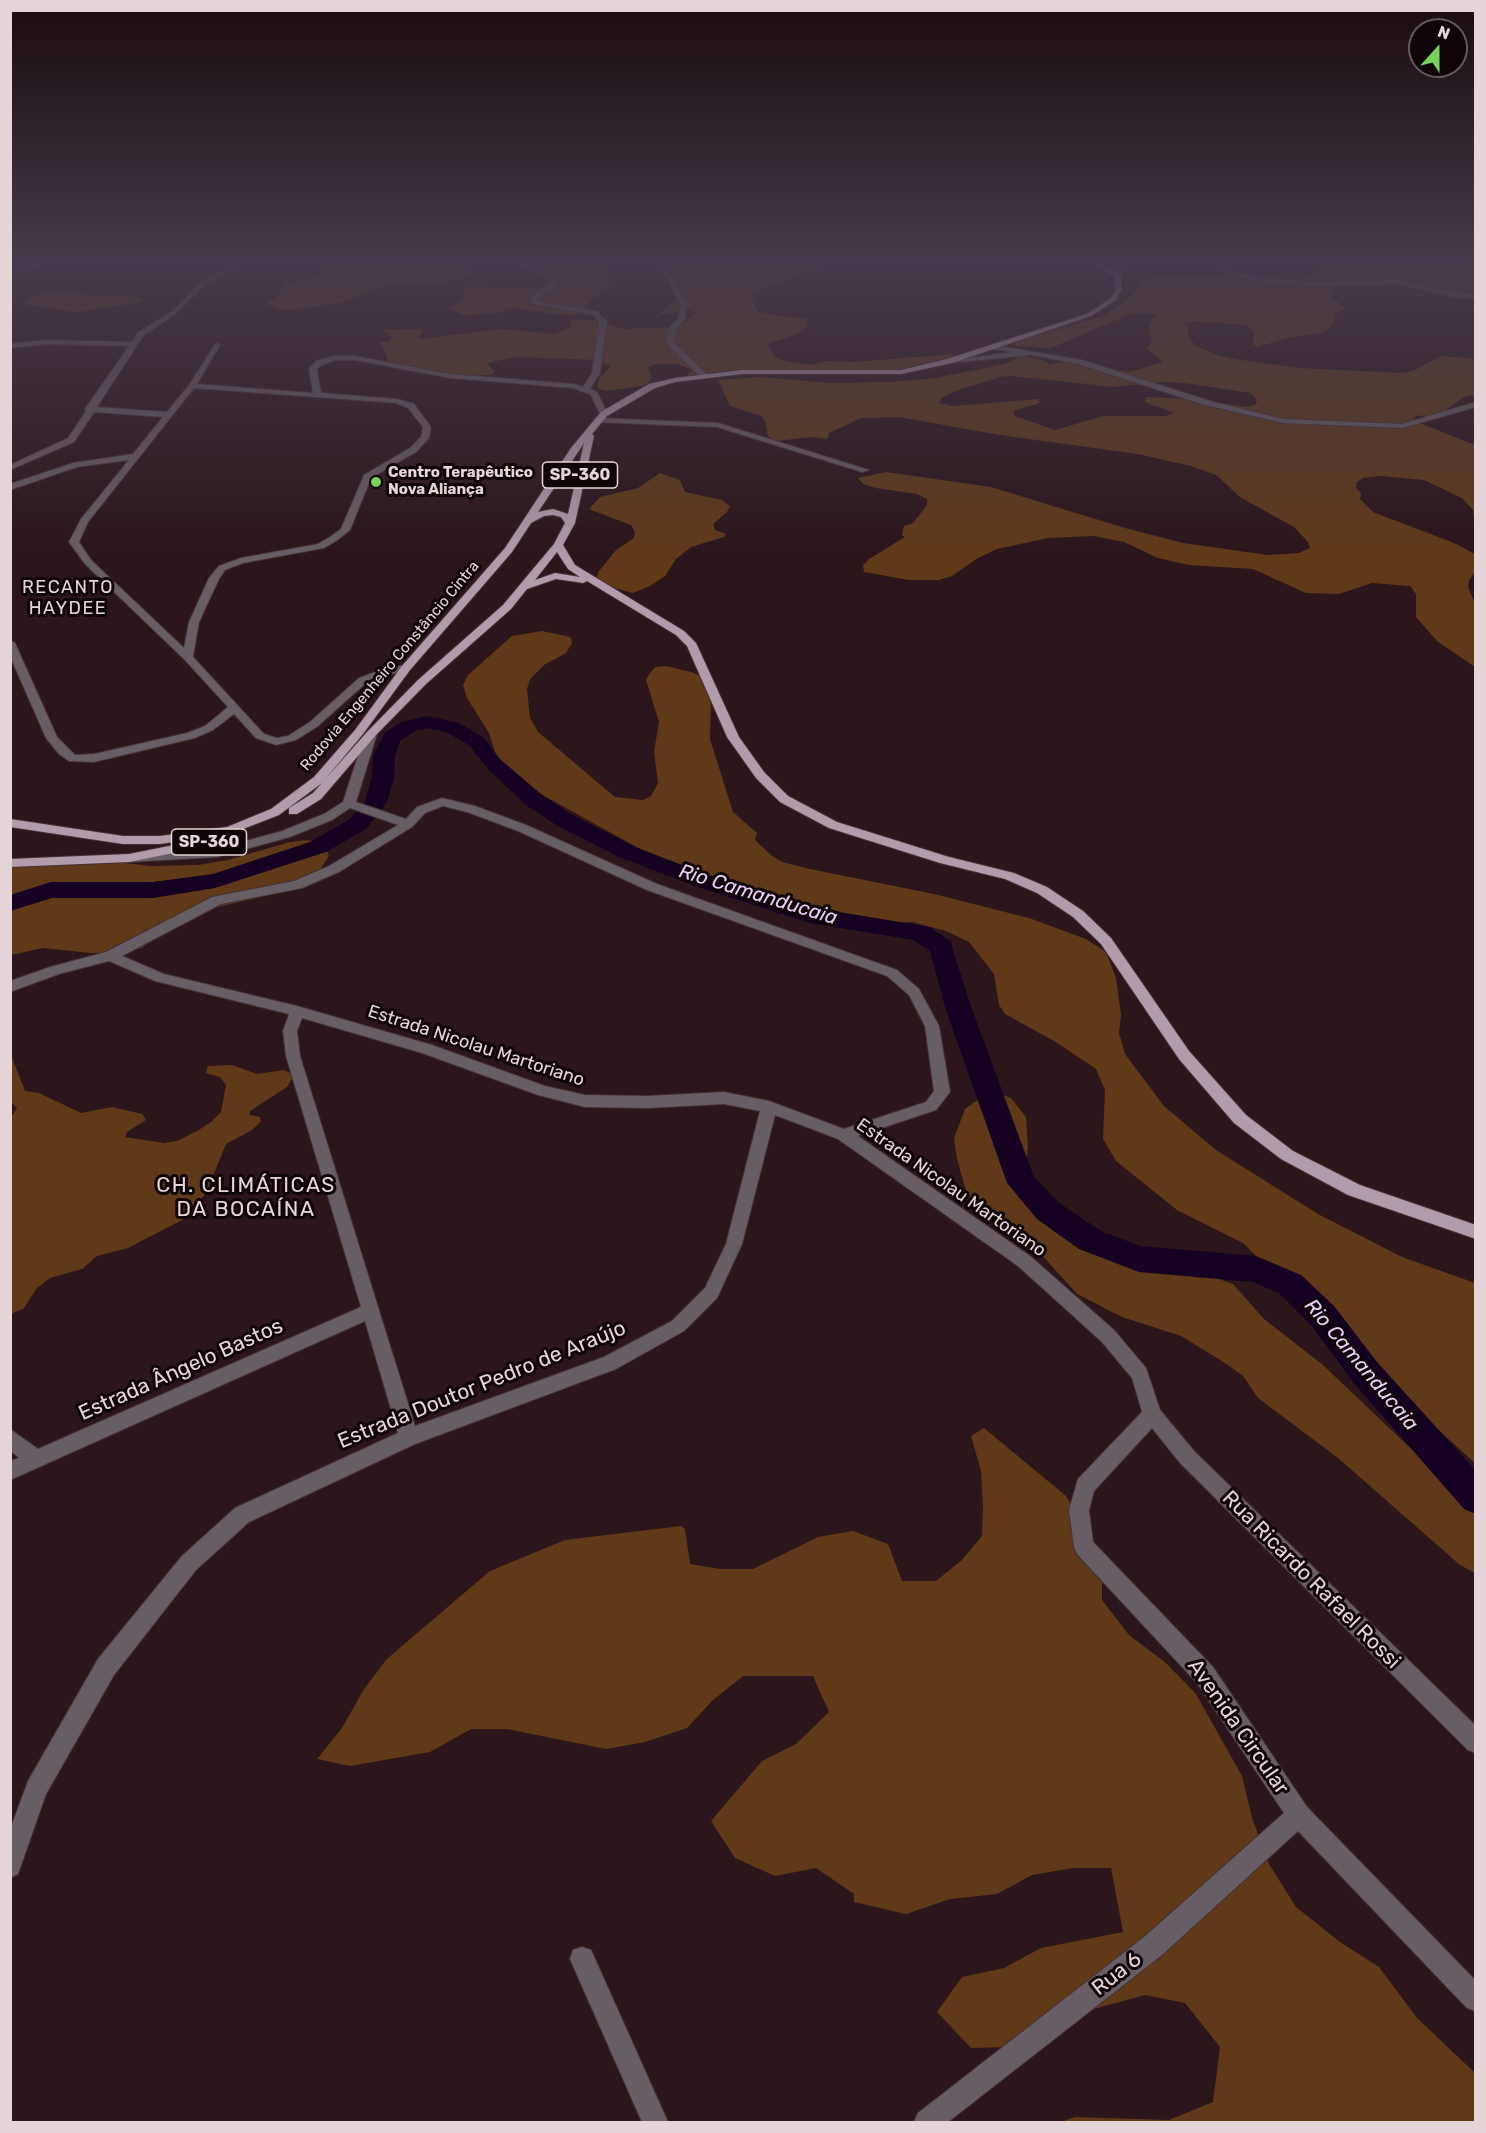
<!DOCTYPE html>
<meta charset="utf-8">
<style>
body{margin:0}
#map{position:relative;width:1486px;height:2133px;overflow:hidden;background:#2c151b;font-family:Rubik,sans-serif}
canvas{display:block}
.frame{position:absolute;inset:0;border:12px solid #e6d5d8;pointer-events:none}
.north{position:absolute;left:1408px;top:18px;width:60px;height:60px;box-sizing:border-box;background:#0e0507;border:2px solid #64585b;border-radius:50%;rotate:21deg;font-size:16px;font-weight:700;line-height:24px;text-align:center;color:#e6d5d8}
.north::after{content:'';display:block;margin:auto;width:21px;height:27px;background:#78d258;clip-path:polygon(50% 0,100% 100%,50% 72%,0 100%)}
</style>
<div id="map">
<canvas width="1486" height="2133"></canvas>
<div class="frame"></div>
<div class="north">N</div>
</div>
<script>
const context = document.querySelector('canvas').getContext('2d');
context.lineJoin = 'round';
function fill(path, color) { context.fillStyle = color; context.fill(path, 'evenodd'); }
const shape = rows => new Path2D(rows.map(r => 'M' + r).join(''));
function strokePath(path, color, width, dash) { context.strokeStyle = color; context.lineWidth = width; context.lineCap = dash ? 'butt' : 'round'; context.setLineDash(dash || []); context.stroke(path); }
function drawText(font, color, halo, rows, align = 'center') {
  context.font = font + ' Rubik,sans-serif'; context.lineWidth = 6; context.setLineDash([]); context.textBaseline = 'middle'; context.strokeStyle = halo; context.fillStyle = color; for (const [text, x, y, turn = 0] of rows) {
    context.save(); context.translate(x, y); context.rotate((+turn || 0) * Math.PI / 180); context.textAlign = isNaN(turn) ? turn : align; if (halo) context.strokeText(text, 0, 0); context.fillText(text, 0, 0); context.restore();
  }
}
fill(shape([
 [335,260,386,260,398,265,423,269,463,269,476,274,451,281,391,283,342,302,299,309,282,310,265,303,275,299,285,285,328,274,315,269],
 [501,260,595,260,606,269,610,285,593,298,583,312,574,315,552,314,513,307,499,313,465,315,450,309,462,300,466,285,507,289,542,288,551,284,549,278,537,271],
 [662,260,830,260,820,269,775,283,752,295,753,302,759,313,806,319,807,326,800,333,767,344,774,356,781,360,812,365,827,361,854,362,955,354,947,360,895,372,743,369,721,375,686,378,692,370,685,367,677,364,654,364,648,369,652,377,649,382,642,386,607,391,597,388,599,379,611,366,597,360,517,357,487,363,494,371,492,375,433,375,388,361,384,348,379,343,390,341,392,337,383,330,422,329,419,337,421,339,502,329,554,334,570,328,572,320,576,319,600,321,623,329,680,327,696,313,690,310,655,316,678,299,678,285,669,276],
 [1324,260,1474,260,1475,297,1403,285,1351,283,1335,286,1330,296,1346,309,1334,314,1333,325,1322,333,1287,338,1257,347,1253,346,1254,331,1246,325,1192,321,1187,323,1189,338,1195,345,1214,354,1234,359,1300,368,1401,373,1413,371,1441,356,1475,359,1475,395,1464,397,1439,415,1416,416,1412,420,1475,445,1475,523,1473,510,1462,498,1424,480,1381,476,1363,478,1357,482,1356,488,1361,493,1360,499,1373,512,1454,543,1475,554,1475,572,1469,580,1468,587,1475,604,1475,667,1437,641,1416,617,1416,594,1410,586,1372,583,1339,594,1306,593,1253,569,1189,565,1158,558,1124,542,1094,536,1048,538,997,549,978,558,952,576,939,580,909,580,864,572,863,565,869,559,905,537,902,535,904,526,913,523,927,505,927,499,917,494,876,488,863,484,858,478,886,472,991,487,1125,528,1183,543,1268,555,1299,553,1310,548,1308,542,1294,527,1240,497,1216,475,1191,466,1138,454,1000,435,899,417,861,418,829,433,827,439,812,437,775,441,768,436,765,421,761,416,730,406,718,380,759,377,830,383,890,382,936,378,1005,364,1023,356,1043,360,1049,364,1079,360,1106,369,1130,372,1163,362,1147,349,1152,342,1148,330,1151,322,1158,315,1150,313,1131,314,1051,348,1016,346,1014,342,1100,317,1125,302,1149,277,1220,275,1265,282,1296,279,1315,273],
 [1012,376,1114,387,1160,382,1184,383,1251,393,1257,401,1255,405,1246,407,1196,399,1146,397,1145,402,1174,413,1166,416,1103,416,1055,430,1015,416,1013,411,1040,403,1038,399,952,406,940,403,941,398,955,391,1000,377],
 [56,290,98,296,133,296,141,298,141,302,76,312,24,304,24,300,28,297],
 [660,473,680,480,685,492,722,500,730,506,727,512,713,524,715,530,726,534,724,537,691,547,676,559,665,576,650,586,633,593,602,585,596,579,599,571,616,550,634,538,635,532,631,525,589,509,600,497,638,488],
 [542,631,566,636,571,638,572,643,566,653,544,665,530,679,527,689,530,718,538,732,615,797,643,800,651,796,658,783,654,752,659,722,646,680,648,676,655,667,666,666,691,672,699,675,707,688,711,702,710,739,733,812,757,833,755,840,771,855,782,862,810,869,934,894,1029,918,1086,939,1106,952,1116,978,1121,1014,1119,1033,1125,1054,1164,1106,1216,1150,1318,1214,1402,1257,1475,1283,1475,1463,1423,1416,1296,1287,1269,1269,1243,1243,1177,1210,1116,1161,1103,1139,1105,1090,1096,1069,1054,1041,1005,1014,999,1005,994,974,969,942,946,931,912,922,864,925,747,898,687,868,655,857,519,782,497,758,489,733,467,698,463,685,468,675,512,636],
 [307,840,325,845,329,856,319,871,296,889,174,917,142,948,128,952,90,953,43,948,11,955,11,863,29,866,109,861,150,866,198,865,228,860,290,842],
 [11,1055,25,1091,39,1093,81,1113,112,1107,142,1114,146,1120,127,1132,125,1137,164,1143,177,1141,197,1131,211,1122,221,1112,226,1085,220,1077,206,1073,208,1066,232,1065,257,1074,284,1070,290,1073,292,1079,287,1087,250,1111,249,1115,260,1117,261,1121,252,1130,226,1144,206,1193,186,1218,128,1248,97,1256,82,1269,50,1278,37,1288,24,1308,11,1314,10,1119,17,1108,11,1102],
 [999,1093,1011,1098,1026,1117,1028,1147,1024,1178,1082,1236,1103,1252,1122,1261,1149,1269,1210,1276,1233,1284,1264,1319,1323,1365,1407,1445,1468,1491,1475,1499,1475,1573,1460,1565,1338,1458,1258,1398,1243,1376,1225,1363,1181,1336,1122,1317,1077,1294,1040,1253,1026,1246,978,1207,967,1194,957,1159,954,1138,965,1109,986,1094],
 [984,1428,1066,1496,1090,1534,1102,1568,1102,1600,1129,1635,1166,1663,1196,1694,1242,1776,1252,1818,1269,1864,1296,1907,1340,1942,1379,1967,1417,2018,1475,2073,1475,2122,1061,2122,1075,2117,1169,2120,1213,2102,1220,2047,1185,2003,1145,1995,1094,2009,1050,2026,1012,2047,971,2048,937,2012,962,1977,1004,1968,1041,1948,1123,1932,1111,1868,1073,1868,1032,1875,997,1894,950,1899,906,1914,854,1902,854,1894,816,1868,775,1876,735,1858,711,1821,762,1761,796,1744,829,1712,813,1676,743,1676,712,1701,687,1728,645,1742,606,1749,507,1729,471,1729,430,1752,350,1766,317,1759,342,1728,364,1689,387,1659,416,1634,490,1571,565,1540,681,1526,685,1529,690,1564,720,1569,753,1569,818,1537,853,1531,888,1544,902,1581,936,1581,962,1560,982,1536,983,1507,981,1471,971,1436]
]), '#603918');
fill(shape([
 [427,716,459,723,483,737,500,759,542,795,574,816,635,847,711,876,821,909,930,927,950,941,971,1007,1034,1177,1059,1203,1101,1231,1140,1246,1256,1256,1301,1275,1334,1306,1377,1362,1476,1471,1476,1514,1464,1509,1353,1382,1312,1326,1279,1293,1253,1282,1139,1272,1079,1249,1037,1219,1007,1183,945,1007,930,951,914,940,810,923,695,886,619,857,558,826,526,805,486,767,469,745,446,732,427,728,415,731,400,741,395,756,394,778,387,802,366,829,326,852,215,888,153,898,52,898,10,911,10,895,51,882,153,882,213,874,310,842,350,819,365,801,372,778,373,756,384,734,401,722,427,716]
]), '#150122');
const minor = shape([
 [56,260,72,260,10,272,10,268,56,260],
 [246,260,255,260,208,282,175,314,143,336,97,407,167,412,189,385,216,343,220,345,197,384,313,393,309,369,316,361,334,356,355,356,450,374,574,384,583,387,592,373,599,322,594,315,532,304,532,297,553,280,526,267,507,264,440,268,427,265,421,260,440,264,508,260,530,264,558,278,559,283,537,299,537,301,598,312,607,322,600,373,590,389,597,392,608,414,601,416,591,395,573,388,450,378,355,360,335,360,322,365,317,369,321,393,397,399,414,404,431,427,429,438,416,452,371,478,350,530,336,541,324,548,243,563,225,570,219,579,199,622,193,657,264,734,277,738,288,736,310,722,359,678,386,668,406,665,411,668,367,682,318,726,296,740,276,745,256,738,234,714,213,730,195,738,94,762,69,761,59,754,46,738,10,656,10,640,15,643,57,737,75,755,94,754,187,733,205,726,228,707,184,659,85,564,69,542,81,519,129,460,77,467,10,490,10,484,73,463,133,454,163,417,94,412,74,442,10,470,10,465,68,438,86,411,85,409,129,346,46,344,10,348,10,344,46,340,132,342,137,333,171,312,204,280,246,260],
 [194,388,396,403,408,408,423,427,421,437,410,448,364,475,341,529,330,537,318,544,241,558,219,566,209,578,189,622,184,648,91,560,79,542,88,522,194,388],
 [650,260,657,260,669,271,687,305,684,321,677,328,673,342,706,373,706,377,700,377,665,342,670,327,677,320,681,305,664,273,650,260],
 [1119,260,1125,260,1121,275,1118,277,1115,275,1119,260],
 [1202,260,1211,260,1238,273,1259,278,1320,282,1397,280,1454,293,1476,294,1476,298,1454,297,1397,284,1320,286,1259,282,1234,276,1202,260],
 [993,345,1082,360,1210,401,1283,419,1402,424,1476,402,1476,407,1402,428,1283,423,1205,405,1078,364,1031,355,949,363,945,361,1014,352,990,349,993,345],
 [598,418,718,423,869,470,862,472,717,427,595,422,594,420,598,418],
 [371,731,377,734,356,802,406,819,417,807,442,798,475,806,526,825,657,884,897,970,919,989,939,1026,950,1092,936,1110,858,1136,1030,1256,1114,1330,1146,1368,1160,1410,1194,1451,1476,1726,1476,1753,1468,1750,1180,1463,1152,1428,1094,1491,1089,1510,1093,1542,1213,1667,1307,1807,1476,1981,1476,2011,1467,2008,1298,1831,1162,1955,948,2122,914,2122,918,2113,1144,1937,1284,1813,1197,1683,1077,1554,1074,1547,1069,1510,1078,1479,1142,1412,1132,1378,1102,1342,1018,1266,838,1139,775,1115,742,1244,717,1298,684,1331,616,1369,415,1444,249,1522,196,1570,114,1675,46,1794,18,1874,10,1878,10,1830,28,1781,98,1659,182,1556,235,1508,398,1433,365,1321,10,1480,10,1461,19,1458,10,1450,10,1429,38,1449,361,1307,286,1056,283,1031,289,1014,155,981,109,961,59,974,10,992,10,981,50,967,106,952,212,897,294,881,329,866,398,825,350,808,332,820,290,837,217,857,129,862,123,858,129,854,217,849,282,831,324,814,343,802,365,734,371,731],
 [443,806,467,812,518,831,647,890,887,976,909,995,925,1026,934,1091,926,1102,844,1129,769,1101,724,1092,648,1096,585,1095,545,1086,432,1045,297,1006,164,974,122,956,221,904,302,888,339,872,412,827,425,813,443,806],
 [302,1018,422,1053,538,1095,585,1107,648,1108,724,1104,760,1111,726,1244,705,1288,672,1321,604,1357,415,1426,300,1056,297,1031,302,1018],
 [582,1947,591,1950,668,2122,642,2122,570,1959,573,1950,582,1947]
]);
const major = shape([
 [1085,260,1093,260,1120,274,1122,289,1116,300,1091,316,952,363,901,374,742,374,675,382,655,388,607,416,592,434,594,436,575,523,563,545,575,565,684,631,696,643,739,737,764,772,788,796,837,822,949,857,1014,873,1047,887,1083,911,1111,938,1189,1051,1246,1115,1293,1151,1360,1185,1476,1225,1476,1239,1348,1195,1281,1159,1234,1123,1179,1059,1101,944,1073,917,1037,893,1005,879,940,863,829,828,780,802,756,778,727,737,687,646,676,635,587,581,583,583,556,579,527,589,511,609,426,684,375,736,321,799,297,814,289,814,289,808,313,793,367,732,418,680,503,605,554,544,565,523,561,517,553,515,544,516,531,523,512,552,410,670,363,734,322,783,279,815,230,834,160,844,123,844,10,827,10,819,123,836,160,836,227,827,271,809,314,777,355,730,402,666,505,548,571,448,601,412,649,384,675,378,742,370,901,370,947,359,1087,314,1111,298,1116,289,1115,276,1085,260],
 [584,443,568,514,553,509,538,512,584,443],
 [557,552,568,569,580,577,555,573,535,580,557,552],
 [194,841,200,845,198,848,129,862,10,867,10,859,129,854,194,841]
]);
strokePath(minor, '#463035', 2);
strokePath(major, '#463035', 2);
fill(minor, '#675d64');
fill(major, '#b29cab');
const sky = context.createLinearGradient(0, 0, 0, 559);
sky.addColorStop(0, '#180c0f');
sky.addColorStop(0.47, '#453b4a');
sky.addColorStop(1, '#453b4a00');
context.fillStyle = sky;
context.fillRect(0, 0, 1486, 559);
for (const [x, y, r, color] of [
 [376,482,6,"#78d258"]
]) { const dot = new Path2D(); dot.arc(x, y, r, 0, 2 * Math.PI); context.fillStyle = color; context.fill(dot); strokePath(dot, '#0e0507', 2); }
drawText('bold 15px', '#e6d5d8', '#0e0507', [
 ["Centro Terapêutico",388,473],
 ["Nova Aliança",388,490]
], 'left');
drawText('15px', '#e6d5d8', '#0e0507', [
 ["Rodovia Engenheiro Constâncio Cintra",390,666,-50]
]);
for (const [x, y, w] of [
 [580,475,75],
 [209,842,75]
]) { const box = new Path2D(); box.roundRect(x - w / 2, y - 13, w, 26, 4.5); context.fillStyle = '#0e0507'; context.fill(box); strokePath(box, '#e6d5d8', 1.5); }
drawText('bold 16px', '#e6d5d8', null, [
 ["SP-360",580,475],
 ["SP-360",209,842]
]);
context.letterSpacing = '1.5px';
drawText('18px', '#e6d5d8', '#0e0507', [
 ["RECANTO",68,588],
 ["HAYDEE",68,609]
]);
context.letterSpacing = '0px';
drawText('18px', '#e6d5d8', '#0e0507', [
 ["Estrada Nicolau Martoriano",476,1046,18],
 ["Estrada Nicolau Martoriano",951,1188,35]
]);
drawText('italic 20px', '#e8d1fa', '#0e0507', [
 ["Rio Camanducaia",758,895,17],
 ["Rio Camanducaia",1361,1365,50]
]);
context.letterSpacing = '1.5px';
drawText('21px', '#e6d5d8', '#0e0507', [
 ["CH. CLIMÁTICAS",246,1186],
 ["DA BOCAÍNA",246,1210]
]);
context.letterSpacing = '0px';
drawText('21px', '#e6d5d8', '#0e0507', [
 ["Estrada Ângelo Bastos",181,1370,-24],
 ["Estrada Doutor Pedro de Araújo",482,1385,-22],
 ["Rua Ricardo Rafael Rossi",1311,1580,45],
 ["Avenida Circular",1238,1727,55],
 ["Rua 6",1117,1974,-38]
]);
</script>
